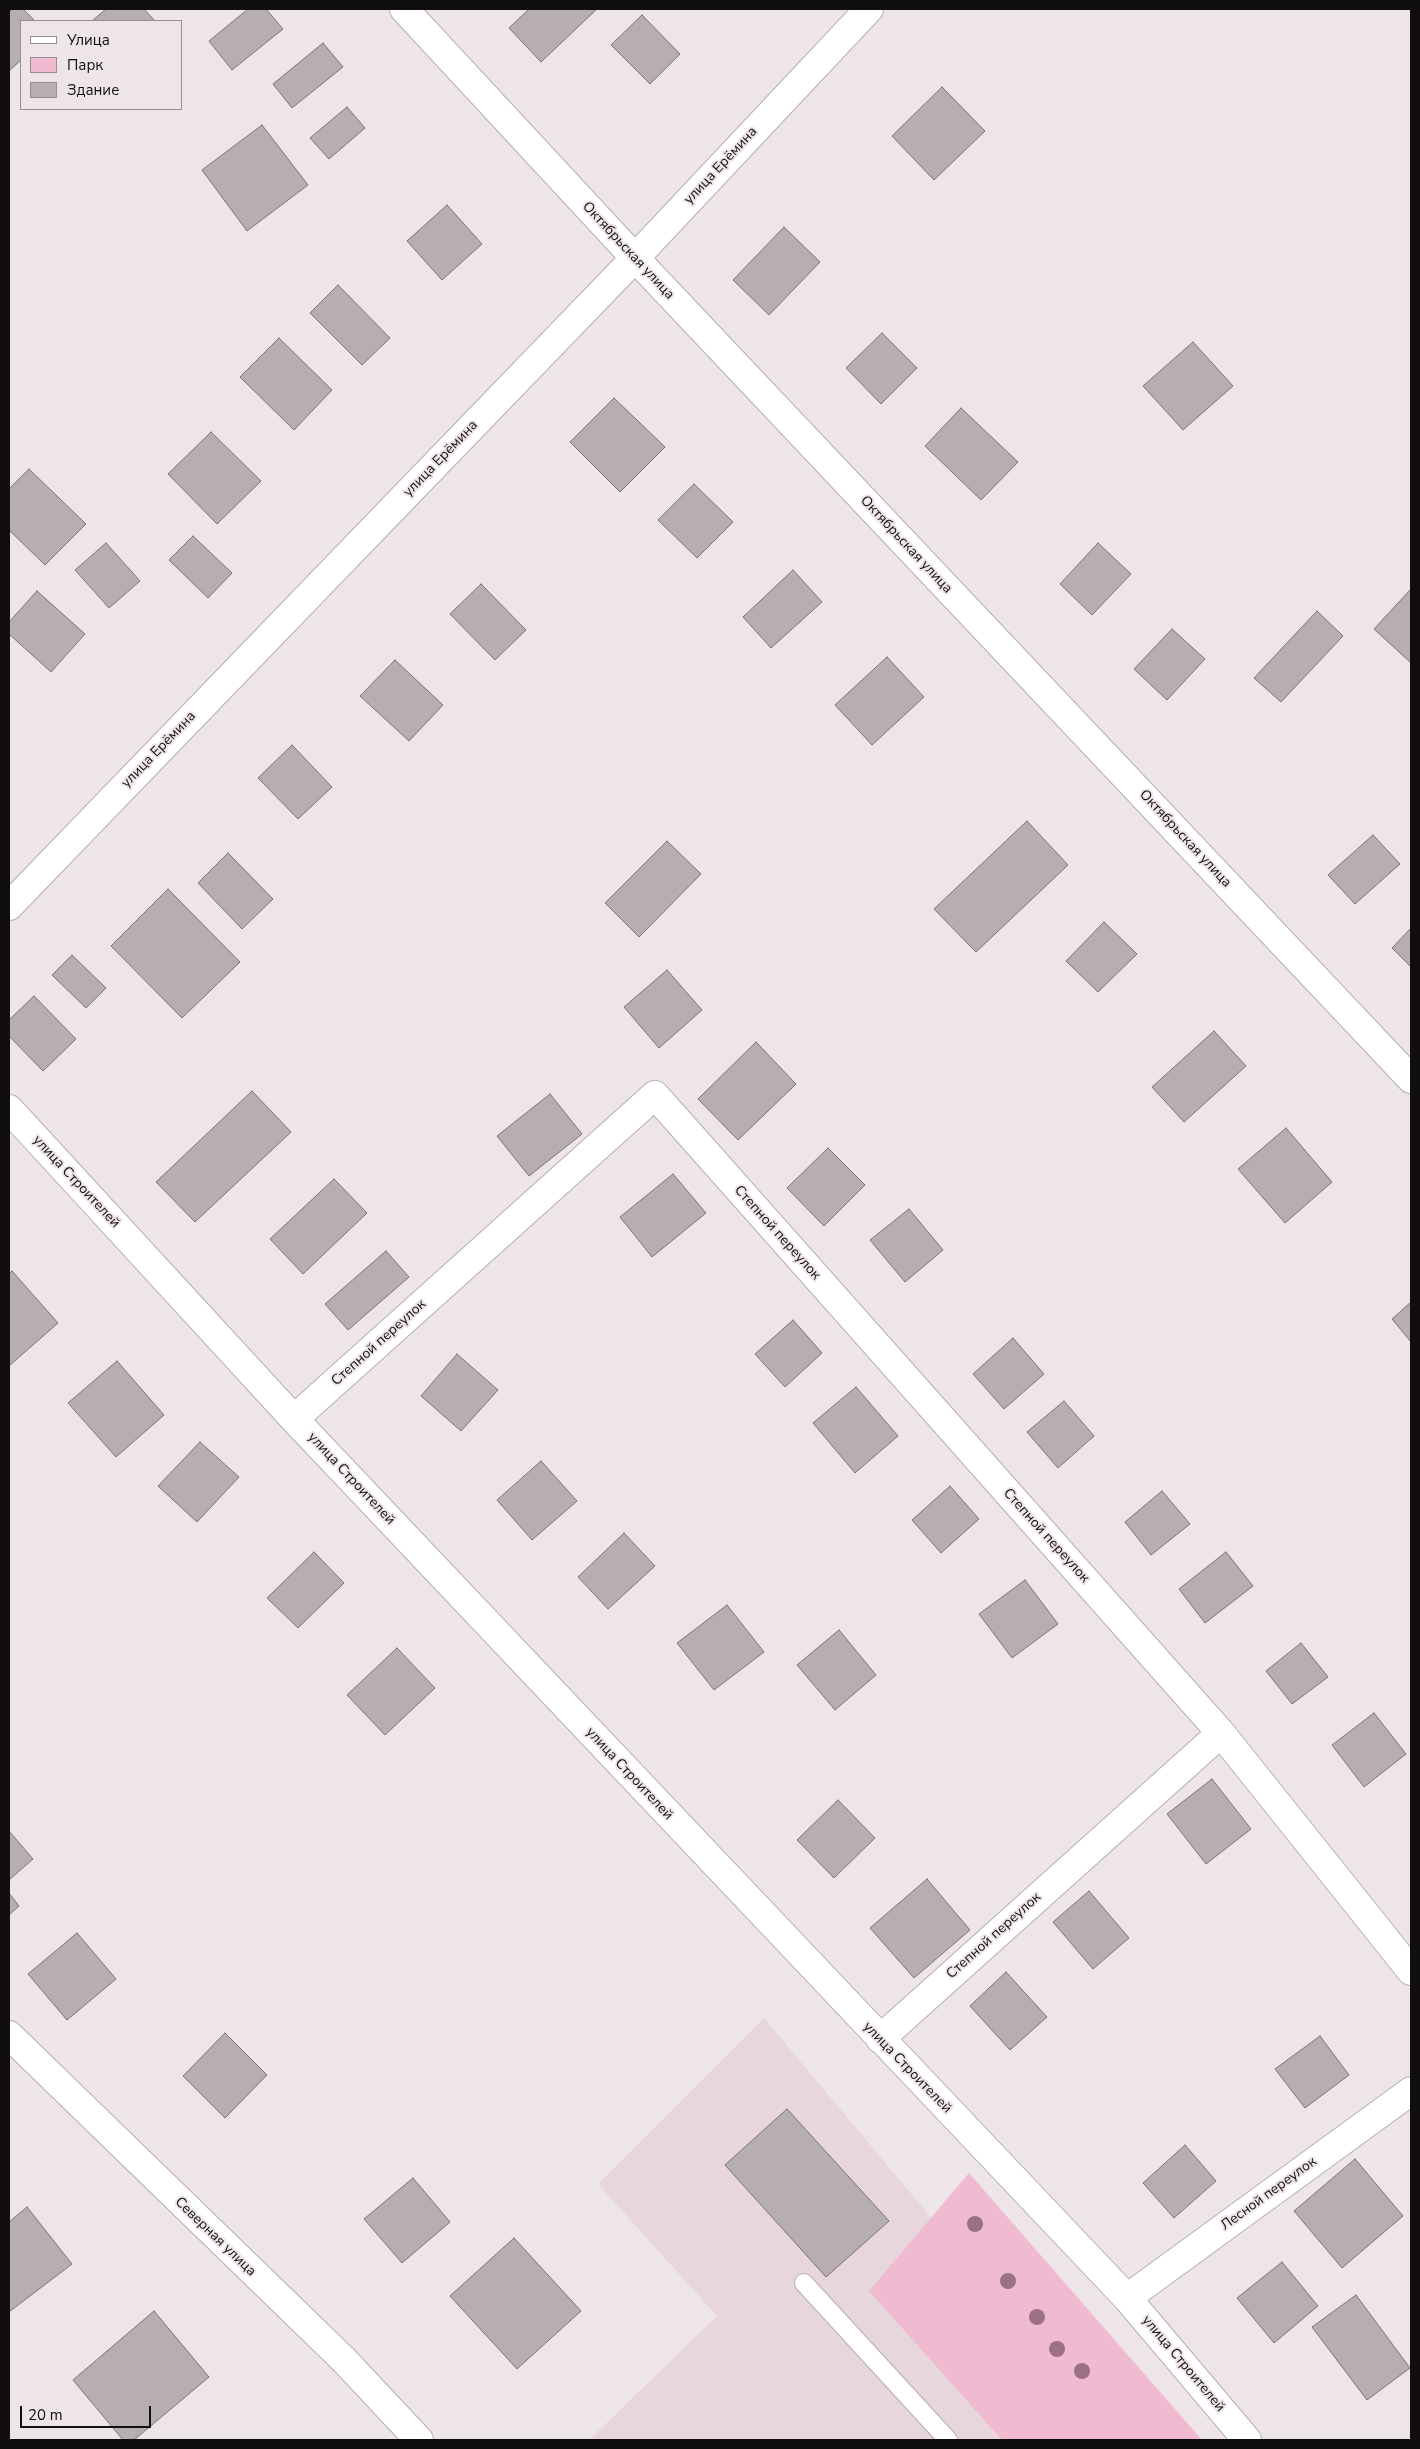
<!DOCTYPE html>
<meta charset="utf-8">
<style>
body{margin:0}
#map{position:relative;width:1420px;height:2449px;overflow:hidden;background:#eee5e8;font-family:"Nunito Sans",sans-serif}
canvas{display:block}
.frame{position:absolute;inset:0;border:10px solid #110e0f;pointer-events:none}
.legend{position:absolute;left:20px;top:20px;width:162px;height:90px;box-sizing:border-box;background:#eee5e8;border:1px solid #968f91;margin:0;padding:6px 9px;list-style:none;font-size:15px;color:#110e0f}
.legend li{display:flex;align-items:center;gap:10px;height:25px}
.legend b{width:25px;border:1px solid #968f91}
.scale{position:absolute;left:20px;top:2406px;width:131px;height:22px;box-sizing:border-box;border:2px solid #110e0f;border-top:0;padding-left:6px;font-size:15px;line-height:18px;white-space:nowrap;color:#110e0f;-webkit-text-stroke:4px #eee5e8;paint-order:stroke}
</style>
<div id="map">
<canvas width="1420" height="2449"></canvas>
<div class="frame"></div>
<ul class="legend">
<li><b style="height:6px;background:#fff"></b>Улица</li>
<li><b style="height:14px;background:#f0bbd1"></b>Парк</li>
<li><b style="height:14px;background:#b6aeb1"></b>Здание</li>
</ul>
<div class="scale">20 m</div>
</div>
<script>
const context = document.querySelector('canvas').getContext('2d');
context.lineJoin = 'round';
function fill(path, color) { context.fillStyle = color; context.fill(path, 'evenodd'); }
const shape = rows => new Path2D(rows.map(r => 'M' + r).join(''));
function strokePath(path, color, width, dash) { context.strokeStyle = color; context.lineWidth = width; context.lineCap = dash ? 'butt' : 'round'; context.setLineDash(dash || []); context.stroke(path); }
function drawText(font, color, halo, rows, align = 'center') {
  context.font = font + ' "Nunito Sans",sans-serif'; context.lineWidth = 4; context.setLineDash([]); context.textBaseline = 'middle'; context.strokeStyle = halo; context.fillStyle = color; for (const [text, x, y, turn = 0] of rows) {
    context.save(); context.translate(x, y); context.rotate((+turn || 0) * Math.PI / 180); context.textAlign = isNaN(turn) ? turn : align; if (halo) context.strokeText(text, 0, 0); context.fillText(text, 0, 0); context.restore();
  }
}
fill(shape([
 [764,2018,1117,2440,589,2440,717,2316,598,2184]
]), '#e7d6dc');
fill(shape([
 [969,2173,1202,2440,1002,2440,869,2291]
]), '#f0bbd1');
const building = shape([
 [12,9,23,9,35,21,21,21,21,60,9,71,9,12,12,9],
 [106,9,144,9,155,21,92,21,106,9],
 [248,9,266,9,283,29,232,70,209,41,248,9],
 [529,9,597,9,541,62,509,28,529,9],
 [642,15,680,54,650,84,611,45,642,15],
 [323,43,343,67,292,108,273,84,323,43],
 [942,87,985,131,934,180,892,136,942,87],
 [347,107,365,128,329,159,310,138,347,107],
 [262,125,308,185,247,231,202,170,262,125],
 [447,205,482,244,442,280,407,241,447,205],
 [784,227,820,262,769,315,733,280,784,227],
 [338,285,390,338,362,365,310,313,338,285],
 [882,333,917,368,881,404,846,368,882,333],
 [279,338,332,390,294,430,240,377,279,338],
 [1193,342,1233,386,1183,430,1143,386,1193,342],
 [614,398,665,447,620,492,570,442,614,398],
 [961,408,1018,462,981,500,925,446,961,408],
 [211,432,261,481,217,524,168,474,211,432],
 [29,469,86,524,45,565,9,530,9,489,29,469],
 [694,484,733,522,697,558,658,520,694,484],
 [193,536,232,573,208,598,169,560,193,536],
 [106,543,140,581,109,608,75,570,106,543],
 [1098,543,1131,574,1092,615,1060,584,1098,543],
 [793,570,822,602,771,648,743,617,793,570],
 [481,584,526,630,495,660,450,614,481,584],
 [1411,589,1411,663,1374,629,1411,589],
 [37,591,85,634,51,672,9,634,9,622,37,591],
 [1317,611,1343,636,1281,702,1254,678,1317,611],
 [1172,629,1205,659,1167,700,1134,669,1172,629],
 [887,657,924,697,872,745,835,705,887,657],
 [395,660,443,705,409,741,360,696,395,660],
 [292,745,332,787,298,819,258,778,292,745],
 [1027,821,1068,865,976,952,934,909,1027,821],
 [1373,835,1400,864,1355,904,1328,875,1373,835],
 [667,841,701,874,639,937,605,903,667,841],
 [228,853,273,899,242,929,198,883,228,853],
 [168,889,240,962,182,1018,111,946,168,889],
 [1104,922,1137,954,1098,992,1066,961,1104,922],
 [1411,928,1411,967,1392,948,1411,928],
 [72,955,106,988,86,1008,52,975,72,955],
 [667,970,702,1010,659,1048,624,1007,667,970],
 [34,996,76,1039,43,1071,9,1036,9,1020,34,996],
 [1214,1031,1246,1066,1184,1122,1152,1087,1214,1031],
 [756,1042,796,1084,738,1140,698,1099,756,1042],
 [252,1091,291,1132,195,1222,156,1182,252,1091],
 [550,1094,582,1134,529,1176,497,1136,550,1094],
 [1286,1128,1332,1182,1285,1223,1238,1169,1286,1128],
 [828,1148,865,1185,824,1226,787,1188,828,1148],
 [673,1174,706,1213,652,1257,620,1217,673,1174],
 [334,1179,367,1213,303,1274,270,1239,334,1179],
 [909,1209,943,1250,905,1282,870,1240,909,1209],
 [386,1251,409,1277,348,1330,325,1304,386,1251],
 [12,1271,58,1323,9,1366,9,1274,12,1271],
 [1411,1302,1411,1342,1392,1319,1411,1302],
 [793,1320,822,1353,785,1387,755,1354,793,1320],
 [1013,1338,1044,1374,1004,1409,973,1374,1013,1338],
 [457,1354,498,1390,461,1431,421,1396,457,1354],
 [117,1361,164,1415,116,1457,68,1403,117,1361],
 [856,1387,898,1436,855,1473,813,1423,856,1387],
 [1064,1401,1094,1436,1058,1468,1027,1432,1064,1401],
 [200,1442,239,1477,197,1522,158,1486,200,1442],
 [541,1461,577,1501,532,1540,497,1500,541,1461],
 [950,1486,979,1519,941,1553,912,1520,950,1486],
 [1162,1491,1190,1524,1151,1555,1125,1522,1162,1491],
 [624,1533,655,1566,608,1609,578,1577,624,1533],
 [314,1552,344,1583,298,1628,267,1598,314,1552],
 [1226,1552,1253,1586,1205,1623,1179,1589,1226,1552],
 [1025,1580,1058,1624,1012,1658,979,1614,1025,1580],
 [727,1605,764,1652,714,1690,677,1643,727,1605],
 [839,1630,876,1675,835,1710,797,1665,839,1630],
 [1301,1643,1328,1677,1292,1704,1266,1671,1301,1643],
 [397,1648,435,1688,385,1735,347,1695,397,1648],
 [1374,1713,1406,1754,1364,1787,1332,1745,1374,1713],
 [1212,1779,1251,1829,1206,1864,1167,1814,1212,1779],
 [838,1800,875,1838,834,1878,797,1840,838,1800],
 [9,1831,33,1859,9,1880,9,1831],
 [927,1879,970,1930,914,1978,870,1928,927,1879],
 [1089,1891,1129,1938,1093,1969,1053,1922,1089,1891],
 [9,1893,19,1906,9,1915,9,1893],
 [77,1933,116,1979,67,2020,28,1974,77,1933],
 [1006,1972,1047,2017,1010,2050,970,2006,1006,1972],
 [225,2033,267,2075,225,2118,183,2076,225,2033],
 [1320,2036,1349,2075,1305,2108,1275,2069,1320,2036],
 [787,2109,889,2221,826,2277,725,2165,787,2109],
 [1185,2145,1216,2181,1174,2218,1143,2183,1185,2145],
 [1355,2159,1403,2216,1342,2268,1294,2211,1355,2159],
 [413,2178,450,2222,402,2263,364,2219,413,2178],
 [27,2207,72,2264,9,2312,9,2222,27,2207],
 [514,2238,581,2311,517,2369,450,2296,514,2238],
 [1282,2262,1318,2306,1274,2343,1237,2298,1282,2262],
 [1356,2295,1410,2368,1367,2400,1312,2327,1356,2295],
 [154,2311,209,2377,134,2440,123,2440,73,2380,154,2311]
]);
fill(building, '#b6aeb1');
strokePath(building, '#7b7376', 1);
const lane = shape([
 [804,2283,948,2440]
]);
const street = shape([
 [404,9,635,258],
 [9,1109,294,1419,1127,2298,1247,2440],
 [294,1419,655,1095,1221,1733,1411,1971],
 [9,2035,344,2360,419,2440],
 [880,2039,1221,1733],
 [1127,2298,1411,2091]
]);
const secondary = shape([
 [635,258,1411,1079],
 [9,906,635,258,869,9]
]);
strokePath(lane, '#b7aeb2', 20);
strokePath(street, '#b7aeb2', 30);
strokePath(secondary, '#b7aeb2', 30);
strokePath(lane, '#fff', 18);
strokePath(street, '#fff', 28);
strokePath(secondary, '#fff', 28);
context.fillStyle = '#9c7087';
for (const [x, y] of [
 [975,2224],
 [1008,2281],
 [1037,2317],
 [1057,2349],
 [1082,2371]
]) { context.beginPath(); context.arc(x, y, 8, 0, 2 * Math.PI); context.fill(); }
drawText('14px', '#110e0f', '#eee5e8', [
 ["улица Ерёмина",721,166,-47],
 ["Октябрьская улица",628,251,47],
 ["улица Ерёмина",441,459,-46],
 ["Октябрьская улица",906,545,47],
 ["улица Ерёмина",159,750,-46],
 ["Октябрьская улица",1185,839,47],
 ["улица Строителей",76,1182,47],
 ["Степной переулок",777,1233,48],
 ["Степной переулок",379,1343,-42],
 ["улица Строителей",351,1479,47],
 ["Степной переулок",1046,1536,48],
 ["улица Строителей",629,1774,47],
 ["Степной переулок",994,1936,-42],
 ["улица Строителей",907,2068,46],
 ["Лесной переулок",1269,2194,-36],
 ["Северная улица",215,2237,44],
 ["улица Строителей",1183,2364,50]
]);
</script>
